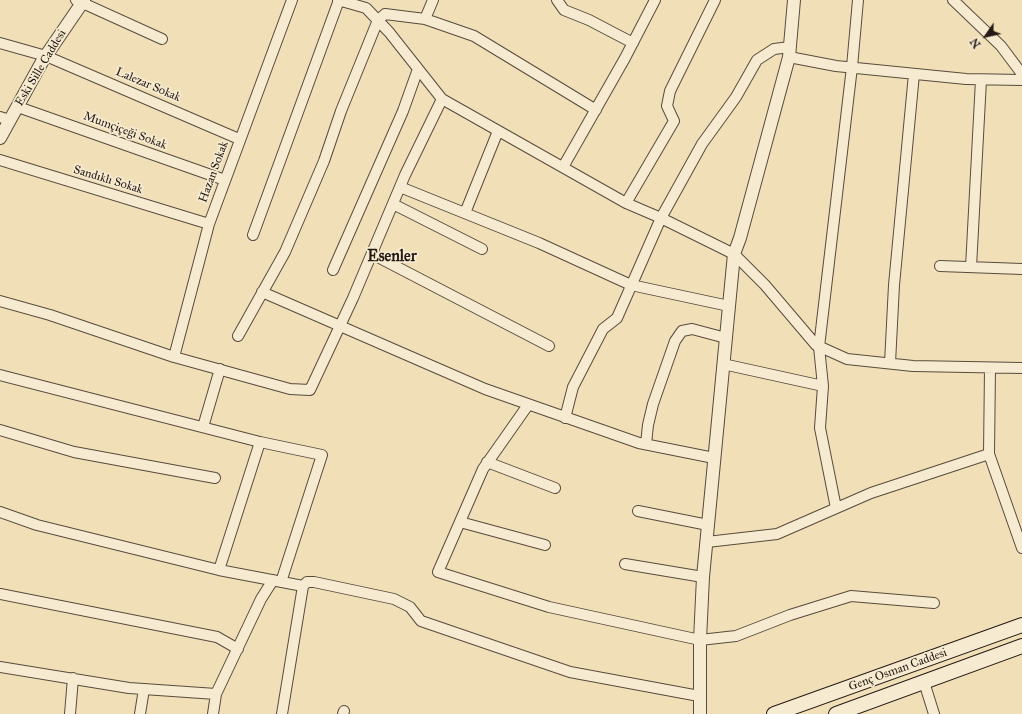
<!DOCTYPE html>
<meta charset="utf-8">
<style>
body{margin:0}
#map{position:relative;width:1022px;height:714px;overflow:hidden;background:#f1e0b7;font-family:"IM FELL Great Primer",serif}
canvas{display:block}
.north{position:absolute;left:966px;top:16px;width:40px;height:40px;-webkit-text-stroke:3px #f6ebd0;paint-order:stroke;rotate:236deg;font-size:11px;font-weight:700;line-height:16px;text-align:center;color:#251914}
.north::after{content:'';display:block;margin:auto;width:14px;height:18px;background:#251914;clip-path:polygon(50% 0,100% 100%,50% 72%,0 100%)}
</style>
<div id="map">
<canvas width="1022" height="714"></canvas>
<div class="north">N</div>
</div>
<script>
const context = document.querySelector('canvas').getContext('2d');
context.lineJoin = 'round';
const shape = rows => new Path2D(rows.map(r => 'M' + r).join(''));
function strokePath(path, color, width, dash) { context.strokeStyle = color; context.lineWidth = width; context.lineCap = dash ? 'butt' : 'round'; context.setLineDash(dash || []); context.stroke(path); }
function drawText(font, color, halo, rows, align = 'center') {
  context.font = font + ' "IM FELL Great Primer",serif'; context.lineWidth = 3.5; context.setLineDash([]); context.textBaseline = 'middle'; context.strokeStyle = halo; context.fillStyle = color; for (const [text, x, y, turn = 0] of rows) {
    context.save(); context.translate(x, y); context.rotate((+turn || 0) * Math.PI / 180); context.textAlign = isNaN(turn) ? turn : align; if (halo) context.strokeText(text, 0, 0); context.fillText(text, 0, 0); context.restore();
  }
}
const minor = shape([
 [76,0,162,39],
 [338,0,366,8,389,32,442,99,626,203,661,218,734,254,765,285,816,345,847,359,913,366,1022,368],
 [557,0,564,10,589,20,633,43],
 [953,0,1001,46,1022,74],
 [425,19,433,0],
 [0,43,46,56,239,139],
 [789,57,836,66,966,79,1022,80],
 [18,107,225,180],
 [0,117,10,120],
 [0,160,209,224],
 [563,167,625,58,655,0],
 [400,187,539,243,631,285,729,306],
 [626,203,674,121,667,106,670,91,715,0],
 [393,204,482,249],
 [465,213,498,131],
 [253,235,339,0],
 [372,254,549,346],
 [940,266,1022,269],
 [971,267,981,80],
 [333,270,403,111,418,69],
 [262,292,485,389,639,443,714,458],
 [0,301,50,315,174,357,290,389,310,390,353,298,405,175,442,99],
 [238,336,285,252,324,161,341,111,378,20,385,14,425,19,474,36,596,110],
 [174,357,209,224,292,0],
 [890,363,894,285,914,74],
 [723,364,823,386],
 [990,368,989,454,1022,548],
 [0,375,260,442,322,455,281,582],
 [528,405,483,469,438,572,549,607,700,640,736,636,790,615,851,596,934,603],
 [565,418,573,387,603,329,617,318,661,218,702,144,736,97,757,60,774,49,790,47],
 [203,427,220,369],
 [0,430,74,452,215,478],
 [646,444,648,425,653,404,675,341,682,331,692,329,726,338],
 [487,462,555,488],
 [836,508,820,428,823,386,819,347,852,67,858,0],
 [638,511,708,525],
 [0,512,37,525,219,570,303,586,282,714],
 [460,522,545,545],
 [707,542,777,534,871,493,989,454],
 [625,564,703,577],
 [219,570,260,442],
 [303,586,307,582,314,582,394,599,410,607,421,621,570,672,699,696],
 [0,594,217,637,238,649],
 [0,667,129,688,216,694,213,714],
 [924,682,934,714],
 [216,694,261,599,273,580],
 [70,714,73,678],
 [140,714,144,689],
 [343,714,344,711]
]);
const tertiary = shape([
 [0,138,43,60,84,0],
 [700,714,700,640,703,577,734,254,740,238,789,57,794,0]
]);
const secondary = shape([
 [774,714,1022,625],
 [836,714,1022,646]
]);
strokePath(minor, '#584b3d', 12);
strokePath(tertiary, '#584b3d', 14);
strokePath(secondary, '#251914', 16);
strokePath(minor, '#f6ebd0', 10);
strokePath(tertiary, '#f6ebd0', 12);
strokePath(secondary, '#f6ebd0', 14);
drawText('12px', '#251914', '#f6ebd0', [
 ["Eski Sille Caddesi",41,68,-59],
 ["Lalezar Sokak",148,85,23],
 ["Mumçiçeği Sokak",125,131,20],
 ["Hazan Sokak",214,172,-70],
 ["Sandıklı Sokak",108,180,17],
 ["Genç Osman Caddesi",898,670,-20]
]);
drawText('bold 16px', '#251914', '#f6ebd0', [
 ["Esenler",392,257]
]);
</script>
